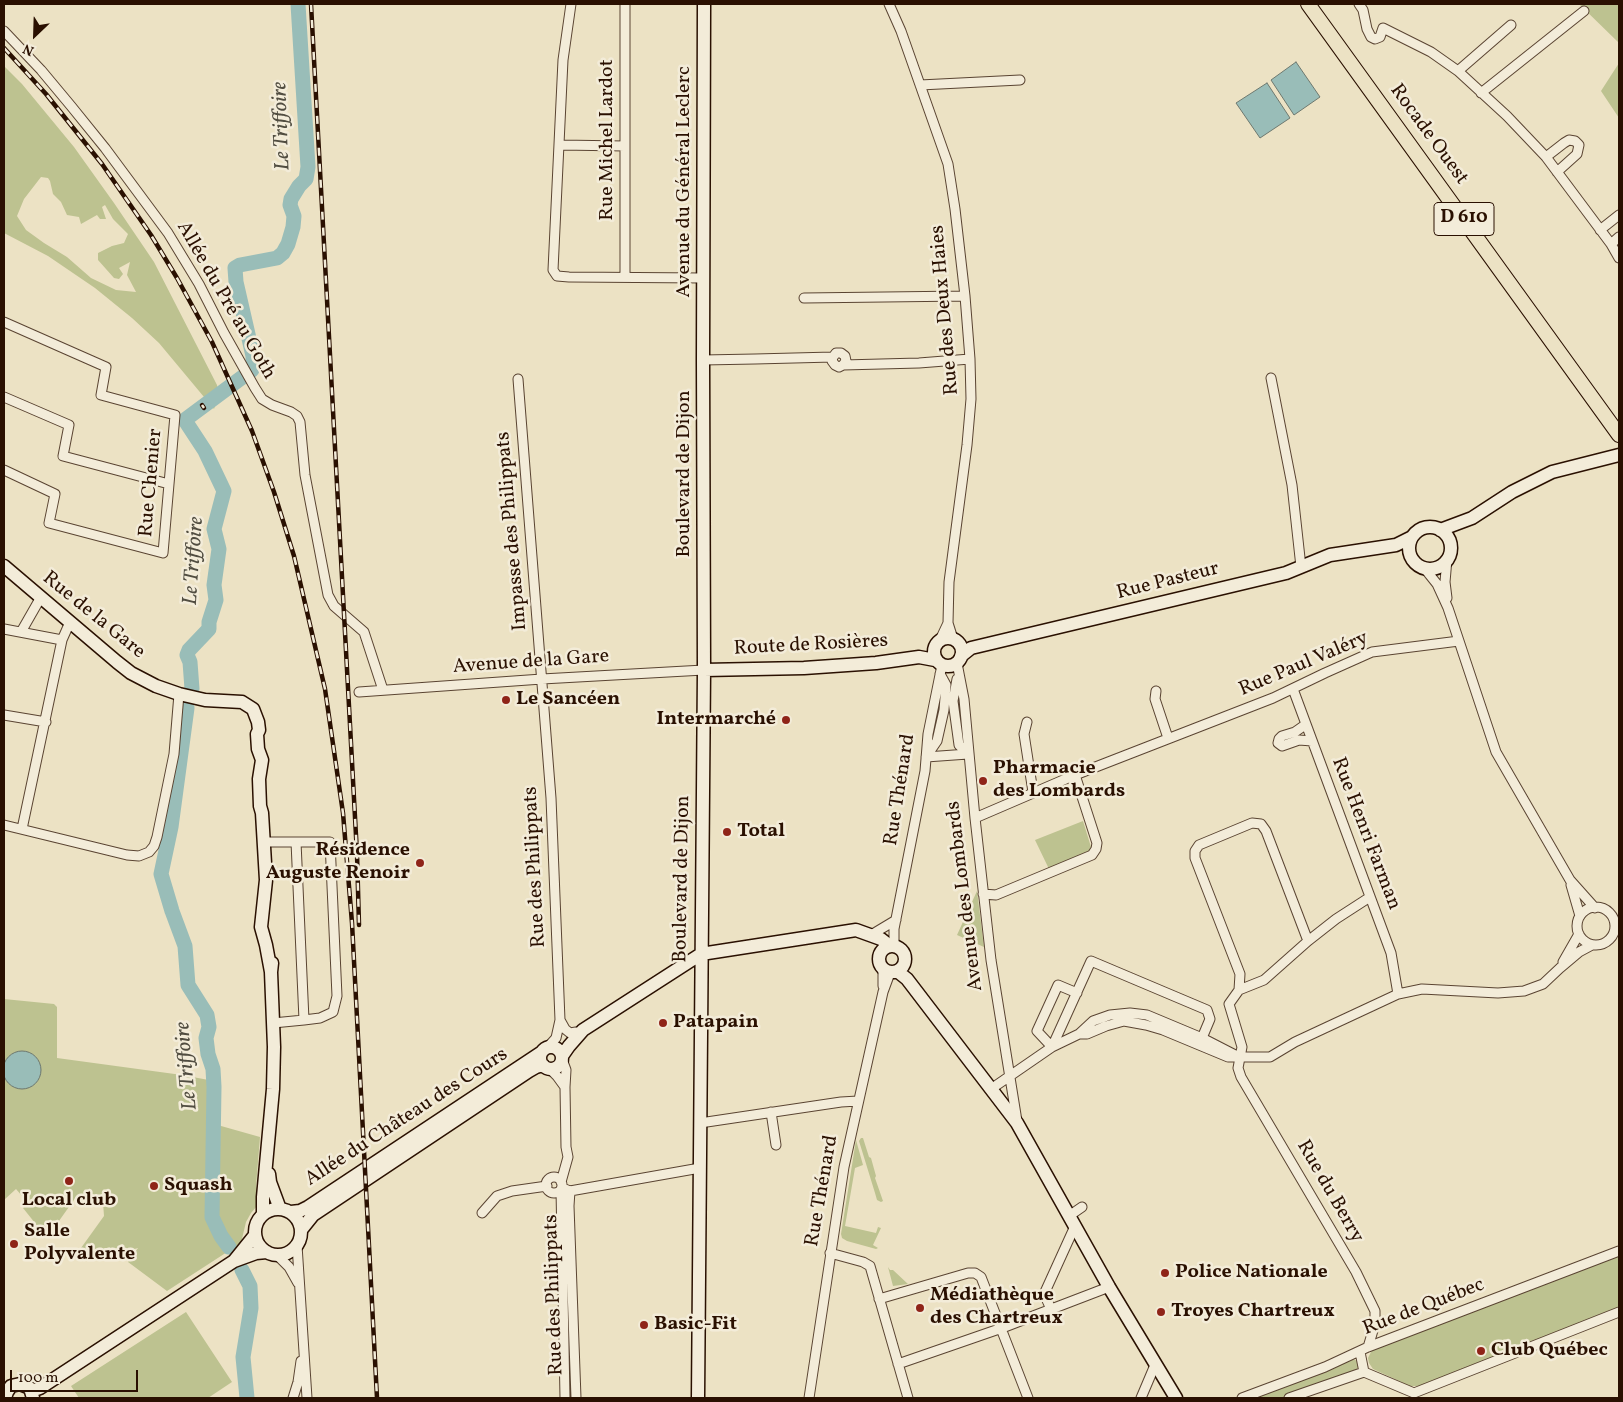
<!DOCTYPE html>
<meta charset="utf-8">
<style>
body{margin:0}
#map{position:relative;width:1623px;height:1402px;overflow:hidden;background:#ece2c4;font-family:Vollkorn,serif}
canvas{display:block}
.frame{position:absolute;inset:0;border:5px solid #2a1001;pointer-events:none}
.north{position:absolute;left:10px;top:10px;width:50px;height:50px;-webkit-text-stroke:4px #f3ecd9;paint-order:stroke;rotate:204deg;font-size:14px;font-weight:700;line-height:20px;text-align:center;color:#2a1001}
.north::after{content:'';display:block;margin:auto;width:18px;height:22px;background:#2a1001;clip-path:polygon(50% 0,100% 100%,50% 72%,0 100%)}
.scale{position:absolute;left:10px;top:1370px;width:128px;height:22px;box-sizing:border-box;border:2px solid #2a1001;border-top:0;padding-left:6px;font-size:15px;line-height:18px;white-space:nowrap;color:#2a1001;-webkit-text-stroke:4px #f3ecd9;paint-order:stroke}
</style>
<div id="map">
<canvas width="1623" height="1402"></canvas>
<div class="frame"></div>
<div class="north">N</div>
<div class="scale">100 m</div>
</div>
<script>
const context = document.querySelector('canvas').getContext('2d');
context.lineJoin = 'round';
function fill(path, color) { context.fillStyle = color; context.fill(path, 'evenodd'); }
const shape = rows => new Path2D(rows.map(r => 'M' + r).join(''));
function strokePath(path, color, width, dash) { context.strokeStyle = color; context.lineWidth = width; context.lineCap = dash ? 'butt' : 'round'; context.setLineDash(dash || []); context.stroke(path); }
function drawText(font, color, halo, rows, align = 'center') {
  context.font = font + ' Vollkorn,serif'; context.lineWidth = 5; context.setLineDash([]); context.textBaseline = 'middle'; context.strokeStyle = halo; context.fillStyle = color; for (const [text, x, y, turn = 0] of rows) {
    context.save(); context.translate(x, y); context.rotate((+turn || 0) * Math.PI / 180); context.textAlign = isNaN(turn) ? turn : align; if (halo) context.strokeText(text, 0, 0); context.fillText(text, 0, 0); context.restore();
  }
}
fill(shape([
 [1579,4,1619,4,1619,43],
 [1619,63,1619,118,1601,91],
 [4,66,22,84,74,147,114,203,154,262,217,385,219,395,214,409,159,343,132,318,95,288,48,256,4,233],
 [41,177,48,178,50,181,53,194,61,202,67,215,79,217,81,224,97,215,100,219,106,219,102,207,105,205,113,219,128,234,124,243,112,246,98,253,98,260,114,278,119,279,123,274,119,268,130,262,127,275,136,292,116,290,91,278,67,257,44,243,26,230,17,216,24,199],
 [1083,821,1091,847,1088,853,1049,869,1035,840],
 [977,891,984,947,957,935],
 [4,999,54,1004,57,1007,57,1058,182,1075,214,1081,214,1124,260,1137,256,1186,258,1200,257,1206,251,1213,246,1222,241,1243,167,1291,128,1262,138,1248,98,1260,81,1248,104,1216,103,1202,93,1194,82,1194,76,1197,49,1235,39,1228,23,1208,28,1203,16,1189,4,1200],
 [861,1138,863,1138,869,1157,871,1158,876,1176,875,1178,883,1201,881,1202,877,1200,875,1193,859,1141],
 [856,1140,863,1165,855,1168,845,1226,876,1233,878,1227,881,1228,873,1245,878,1248,876,1249,847,1241,842,1238,841,1234],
 [1619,1254,1619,1310,1423,1386,1410,1386,1373,1369,1369,1363,1368,1358,1372,1350],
 [888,1267,890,1270,893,1270,908,1284,893,1286],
 [186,1312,232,1382,208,1398,79,1398,71,1386],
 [1352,1359,1358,1361,1359,1367,1354,1371,1283,1398,1250,1398]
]), '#bdc290');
const water = shape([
 [1296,62,1320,97,1294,115,1271,80,1296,62],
 [1267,83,1290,118,1260,138,1236,103,1267,83],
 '3 1070a19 19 0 1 1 38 0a19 19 0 1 1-38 0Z'
]);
fill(water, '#99bdb8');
strokePath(water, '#6d786f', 1);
strokePath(shape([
 [192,689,190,662,187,655,189,650,209,629,209,622,216,600,214,585,219,549,214,529,224,491,205,451,186,422,186,419,252,370,253,367,253,356,236,282,235,268,240,265,277,258,283,253,288,244,293,227,294,216,290,205,291,199,299,186,306,179,308,167,298,4],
 [187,708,171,827,161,874,172,911,185,946,188,985,207,1015,209,1027,206,1038,208,1054,213,1069,214,1087,212,1217,221,1236,229,1247],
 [242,1270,250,1286,251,1308,243,1357,247,1398]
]), '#99bdb8', 15);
const street = shape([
 [571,4,563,60,553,270,557,276,569,277,703,278],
 [889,4,901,31,948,164,955,209,965,296,970,359,971,399,967,445,949,582,948,623,953,639],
 [1359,4,1363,10,1367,29,1371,37,1375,39,1380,37,1383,28,1431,52,1458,71,1507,116,1546,157,1611,244,1619,258],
 [4,31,41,70,71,106,105,148,168,233,199,284,224,333,255,388,262,399,272,405,291,412,297,416,300,422,305,475,328,595,334,606,364,632,383,690],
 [1458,71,1511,25],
 [920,85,1020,80],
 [1481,93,1584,11],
 [560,145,625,146],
 [1546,157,1564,143,1569,140,1575,141,1579,145,1577,154,1557,172],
 [1600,230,1619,215],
 [1611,244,1619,237],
 [625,277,625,4],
 [804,298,965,296],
 [4,322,106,367,101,395,175,415,163,553,49,523,55,494,4,470],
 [703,360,755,359,833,357,836,353,841,353,845,356,846,361,843,365,839,367,835,365,832,361,833,357],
 [843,365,919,363,970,359],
 [1271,378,1292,485,1301,567],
 [518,379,551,798,560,1020,556,1038,547,1048],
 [4,397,69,425,63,456,169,484],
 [1425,569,1437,584,1448,608,1496,752,1570,880,1595,908],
 [1447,598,1445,582,1447,559],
 [4,629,62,640],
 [21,632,41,597],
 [940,640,948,623],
 [957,663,964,699,975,818,991,960,1017,1121],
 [957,679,953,701,959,745,968,754],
 [1293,689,1391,953,1398,994],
 [1156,691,1155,699,1168,738],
 [359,692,542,679,704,670],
 [4,715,46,722],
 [1027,722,1024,734,1033,792],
 [1305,725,1295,732,1282,736,1279,739,1278,743,1282,746,1299,740,1312,741],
 [926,757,937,741,944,710,946,685,940,674],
 [926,757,968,754],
 [975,818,1075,775,1273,698,1325,673,1372,652,1459,641],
 [4,825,127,855,139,856,149,852,154,846,157,837,174,754,179,694],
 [22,829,62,640,70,622],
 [264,842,296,842,304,1020,273,1023],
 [296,842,330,842,337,996,333,1012,320,1018,304,1020],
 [1571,885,1580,916],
 [983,894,996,895,1092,855,1096,849,1097,843,1075,775],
 '1577 926a19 19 0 1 1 38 0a19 19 0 1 1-38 0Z',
 [871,935,896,920],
 [894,946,894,929,925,771,928,734,942,665],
 [1563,962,1579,934],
 [883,986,883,970],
 [1239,990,1240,974,1195,858,1195,851,1199,845,1252,823,1261,824,1266,831,1308,941],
 [1077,993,1058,985,1037,1031,1052,1047,1091,961,1207,1010,1210,1019,1202,1038],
 [560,1020,565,1029,570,1033,576,1032],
 [1079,1034,1087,1034,1106,1026,1124,1021,1146,1025,1163,1030,1228,1057,1270,1057,1295,1042,1398,994,1422,989,1498,993,1524,991,1543,984,1560,968,1579,952,1592,945],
 [549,1068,557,1076,565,1087],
 [991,1089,1052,1047,1079,1034,1093,1021,1110,1015,1130,1013,1147,1015,1202,1038,1239,1057],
 [771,1112,776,1145],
 [700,1123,841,1102,858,1101],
 '546 1185a8 8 0 1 1 16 0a8 8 0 1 1-16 0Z',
 [561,1182,568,1157,566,1147,565,1087,566,1070,562,1059],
 [565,1189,570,1191,700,1168],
 [561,1190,565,1398],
 [570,1191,569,1206,576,1398],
 [482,1213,497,1196,512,1191,547,1186],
 [1069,1216,1082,1207],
 [297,1245,307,1398],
 [830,1253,863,1262,870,1266,908,1398],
 [277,1255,289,1267,298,1283],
 [879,1299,968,1273,975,1273,981,1277,1028,1398],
 [1051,1309,1045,1296,1045,1292,1075,1226],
 [1368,1347,1375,1324,1375,1311,1356,1272,1241,1077,1238,1068,1242,1047,1229,1004,1239,990,1264,980,1308,941,1336,919,1370,897],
 [1360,1352,1364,1372],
 [898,1364,1002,1328,1109,1287],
 [293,1398,298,1382,301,1361],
 [809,1398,844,1167,883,992,890,973],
 [1141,1398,1155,1365],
 [1242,1398,1325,1367,1368,1347,1619,1251],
 [1289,1398,1364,1372,1414,1393,1619,1312]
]);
const secondary = shape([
 '1409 548a21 21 0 1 1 42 0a21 21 0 1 1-42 0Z',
 [1440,530,1472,518,1512,492,1552,472,1619,455],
 [4,566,117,662,131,673,156,686,179,694,205,700,242,702,253,709,258,722,259,730,257,734,258,749,262,760,259,779,260,806,262,813,266,880,261,927,266,945,271,972],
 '934 652a14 14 0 1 1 28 0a14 14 0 1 1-28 0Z',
 [961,656,971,648,1286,573,1330,555,1396,545,1412,537],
 [704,670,804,668,876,663,919,657,935,660],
 '879 959a13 13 0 1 1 26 0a13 13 0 1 1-26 0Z',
 [897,971,907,979,1017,1123,1109,1287,1176,1398],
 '540 1058a11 11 0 1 1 22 0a11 11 0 1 1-22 0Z',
 [562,1056,569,1046,583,1030,701,954,856,930,881,939,890,946],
 [269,1174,270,1182,280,1209],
 '255 1232a23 23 0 1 1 46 0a23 23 0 1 1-46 0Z',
 [291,1212,300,1211,308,1207,542,1052],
 [263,1214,263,1197,273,1089,274,1047,271,972,272,963],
 [301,1230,313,1215,529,1071,536,1067,543,1065],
 [234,1261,255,1235],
 [32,1391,40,1388,234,1261,256,1253,267,1252],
 [5,1398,7,1392,11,1386,20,1384,30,1388,33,1398],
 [698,1398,704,670,703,360,704,4]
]);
const primary = shape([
 [1308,4,1619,435]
]);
strokePath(street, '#5a4432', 11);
strokePath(secondary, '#2a1001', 15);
strokePath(primary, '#2a1001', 16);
strokePath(street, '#f3ecd9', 9);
strokePath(secondary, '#f3ecd9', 12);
strokePath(primary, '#ece2c4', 14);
const rail = shape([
 [311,4,357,854,359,925],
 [4,48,46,94,102,164,151,235,177,278,212,342,252,431,274,492,294,556,325,689,343,813,352,923,377,1398],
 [202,405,204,408]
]);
strokePath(rail, '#2a1001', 4.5);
strokePath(rail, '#f3ecd9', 2.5, [8]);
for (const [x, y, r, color] of [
 [506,700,5,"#8f2418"],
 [786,720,5,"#8f2418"],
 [983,781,5,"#8f2418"],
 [727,832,5,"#8f2418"],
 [420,863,5,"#8f2418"],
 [663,1023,5,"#8f2418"],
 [69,1181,5,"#8f2418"],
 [154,1186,5,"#8f2418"],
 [14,1244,5,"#8f2418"],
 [1165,1273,5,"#8f2418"],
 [920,1308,5,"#8f2418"],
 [1161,1312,5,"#8f2418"],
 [644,1325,5,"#8f2418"],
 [1481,1351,5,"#8f2418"]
]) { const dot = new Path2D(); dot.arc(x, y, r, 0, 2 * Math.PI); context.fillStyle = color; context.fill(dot); strokePath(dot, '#f3ecd9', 2); }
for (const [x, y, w] of [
 [1464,219,60]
]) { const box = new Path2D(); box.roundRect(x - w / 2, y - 16.5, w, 33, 4); context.fillStyle = '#f3ecd9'; context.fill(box); strokePath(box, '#2a1001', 1); }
drawText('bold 19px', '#2a1001', null, [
 ["D 610",1464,219]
]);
drawText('20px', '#2a1001', '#f3ecd9', [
 ["Rocade Ouest",1428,135,54],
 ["Rue Michel Lardot",608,140,-90],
 ["Avenue du Général Leclerc",685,182,-90],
 ["Allée du Pré au Goth",225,301,60],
 ["Rue des Deux Haies",946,310,-95],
 ["Boulevard de Dijon",685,474,-90],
 ["Rue Chenier",152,483,-85],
 ["Impasse des Philippats",513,531,-95],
 ["Rue Pasteur",1168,582,-14],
 ["Rue de la Gare",93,616,39],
 ["Route de Rosières",811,646,-3],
 ["Avenue de la Gare",531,663,-4],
 ["Rue Paul Valéry",1304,665,-23],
 ["Rue Thénard",901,790,-81],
 ["Rue Henri Farman",1365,834,69],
 ["Rue des Philippats",536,867,-93],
 ["Boulevard de Dijon",683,879,-89],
 ["Avenue des Lombards",966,896,-97],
 ["Allée du Château des Cours",407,1118,-33],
 ["Rue Thénard",823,1191,-80],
 ["Rue du Berry",1329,1192,60],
 ["Rue des Philippats",555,1295,-92],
 ["Rue de Québec",1424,1308,-21]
]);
drawText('bold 20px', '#2a1001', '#f3ecd9', [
 ["Le Sancéen",516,700],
 ["Intermarché",776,720,"right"],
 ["Pharmacie",993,769],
 ["des Lombards",993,792],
 ["Total",737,832],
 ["Résidence",410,851,"right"],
 ["Auguste Renoir",410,874,"right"],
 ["Patapain",673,1023],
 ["Squash",164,1186],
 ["Local club",69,1201,"center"],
 ["Salle",24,1232],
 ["Polyvalente",24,1255],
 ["Police Nationale",1175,1273],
 ["Médiathèque",930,1296],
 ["des Chartreux",930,1319],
 ["Troyes Chartreux",1171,1312],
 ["Basic-Fit",654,1325],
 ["Club Québec",1491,1351]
], 'left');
drawText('italic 21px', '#514d41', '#f3ecd9', [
 ["Le Triffoire",283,126,-92],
 ["Le Triffoire",195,561,-86],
 ["Le Triffoire",188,1066,-95]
]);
</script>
